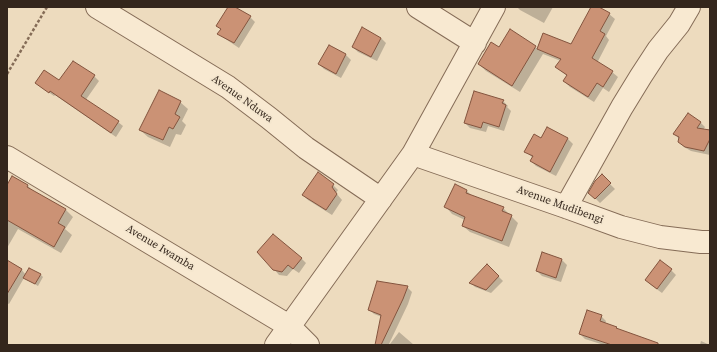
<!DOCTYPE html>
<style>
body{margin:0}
#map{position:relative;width:717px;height:352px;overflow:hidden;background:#eddbbe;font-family:"Source Serif 4",serif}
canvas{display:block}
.frame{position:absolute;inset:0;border:8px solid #34261c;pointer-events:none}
</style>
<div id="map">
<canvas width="717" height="352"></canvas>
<div class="frame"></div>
</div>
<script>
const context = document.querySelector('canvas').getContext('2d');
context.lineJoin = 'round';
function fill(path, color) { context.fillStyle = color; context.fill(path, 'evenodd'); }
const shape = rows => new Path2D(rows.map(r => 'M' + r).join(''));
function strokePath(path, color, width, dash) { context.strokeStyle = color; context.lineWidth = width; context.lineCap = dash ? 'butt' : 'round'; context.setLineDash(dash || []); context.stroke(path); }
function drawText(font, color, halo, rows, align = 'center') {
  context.font = font + ' "Source Serif 4",serif'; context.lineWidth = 3.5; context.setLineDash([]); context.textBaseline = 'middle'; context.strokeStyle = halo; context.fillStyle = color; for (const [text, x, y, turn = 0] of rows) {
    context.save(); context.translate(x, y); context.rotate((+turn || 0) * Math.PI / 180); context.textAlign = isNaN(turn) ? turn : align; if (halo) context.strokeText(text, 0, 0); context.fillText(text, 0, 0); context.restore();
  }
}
fill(shape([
 [229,7,233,7,250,17,255,22,239,48,224,38,219,33,221,29,217,26],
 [517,7,553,7,544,23,520,10],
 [592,7,597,7,609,14,615,19,606,36,609,40,597,63,612,72,618,77,609,92,603,88,594,102,570,87,564,81,567,76,556,67,561,61,543,54,520,92,486,71,479,64,499,48,510,31,538,49,571,45],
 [363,29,381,38,386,43,377,61,358,52,353,47],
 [329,46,346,55,351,60,341,78,324,69,319,64],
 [94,76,99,81,85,101,118,122,123,126,116,137,55,95,54,96,41,87,36,83,60,81],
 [503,101,508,106,507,107,511,111,504,131,488,126,486,132,470,128,465,123],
 [180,102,188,109,182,121,186,125,181,135,176,134,170,147,148,137,140,130],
 [700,122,705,127,703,130,710,131,710,155,691,151,684,147,679,142,679,139,674,133],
 [547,129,568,139,573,144,556,176,536,166,531,161,533,158,526,152,542,139],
 [602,176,615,189,600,203,590,193],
 [12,177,28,186,34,192,66,210,73,217,65,229,72,235,61,253,18,229,7,248,7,187],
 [333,185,338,190,336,193,342,200,332,215,308,200,303,195],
 [456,186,467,191,472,196,503,208,518,223,509,247,470,232,463,226,465,220,452,214,446,207],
 [542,253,562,260,567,265,561,282,542,276,537,271],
 [301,258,306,263,299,273,293,269,287,276,279,275,274,269],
 [7,262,21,269,26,275,40,274,43,277,38,286,27,280,24,278,9,304,7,303],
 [487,265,503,281,491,293,475,287,471,283],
 [671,270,676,275,662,293,651,285,646,280],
 [407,287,412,292,408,304,389,344,390,344,399,332,414,345,376,345,382,317,374,314,369,309],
 [601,316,606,321,605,324,616,328,619,331,660,345,604,345,585,339,580,334],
 [701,341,710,345,700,345]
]), '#0003');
const building = shape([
 [228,7,235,7,251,16,234,43,217,34,221,29,216,26,228,7],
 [591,7,599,7,610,13,600,31,605,34,592,58,613,71,603,87,597,83,588,97,563,81,567,75,555,67,561,59,537,49,543,33,571,44,591,7],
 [362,27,381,38,371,57,352,47,362,27],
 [510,29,536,46,512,86,478,64,491,42,499,47,510,29],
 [329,45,346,54,336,74,318,64,329,45],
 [73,61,95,75,81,96,119,121,111,133,50,91,49,93,35,83,44,70,59,80,73,61],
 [159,90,181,101,175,114,180,117,173,129,169,127,163,140,139,130,159,90],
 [474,91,504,100,502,103,506,105,499,127,483,122,481,128,464,123,474,91],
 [688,113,701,122,697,128,710,130,710,139,704,151,685,147,678,142,679,137,673,134,688,113],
 [547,127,568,138,550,172,530,161,533,156,524,152,534,134,541,138,547,127],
 [318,172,334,184,332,187,337,194,326,210,302,195,318,172],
 [602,174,611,183,595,199,588,193,595,181,602,174],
 [12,176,28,185,27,187,66,209,58,223,65,227,54,247,7,220,7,185,12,176],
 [455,184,467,190,466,193,504,207,502,211,512,215,502,241,462,226,465,217,444,207,455,184],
 [273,234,302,258,293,269,288,265,282,272,273,270,257,252,273,234],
 [542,252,562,259,556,278,536,271,542,252],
 [7,260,22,269,7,294,7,260],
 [660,260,672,269,657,289,645,280,660,260],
 [487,264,499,276,486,290,469,283,487,264],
 [29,268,41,274,35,284,23,278,29,268],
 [377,281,408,286,403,299,381,345,375,345,381,315,368,310,377,281],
 [587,310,602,315,600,321,617,327,616,328,658,343,658,345,612,345,579,334,587,310]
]);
fill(building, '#cb9275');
strokePath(building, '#83543e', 1);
const minor = shape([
 [97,7,228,87,269,118,306,148,381,199],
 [418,7,475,43],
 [413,154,566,207,621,227,660,237,701,242,710,242],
 [7,157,289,326,308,345],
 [566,207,622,107,641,76,658,50,679,24,689,7],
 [276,345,413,154,494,7]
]);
strokePath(minor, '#856c57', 24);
strokePath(shape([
 [7,74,47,7]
]), '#856c57', 2.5, [3, 2]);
strokePath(minor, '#f8e9d1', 22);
drawText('11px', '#34261c', '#f4e6ce', [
 ["Avenue Nduwa",242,99,36],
 ["Avenue Mudibengi",560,205,20],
 ["Avenue Iwamba",160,248,31]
]);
</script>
